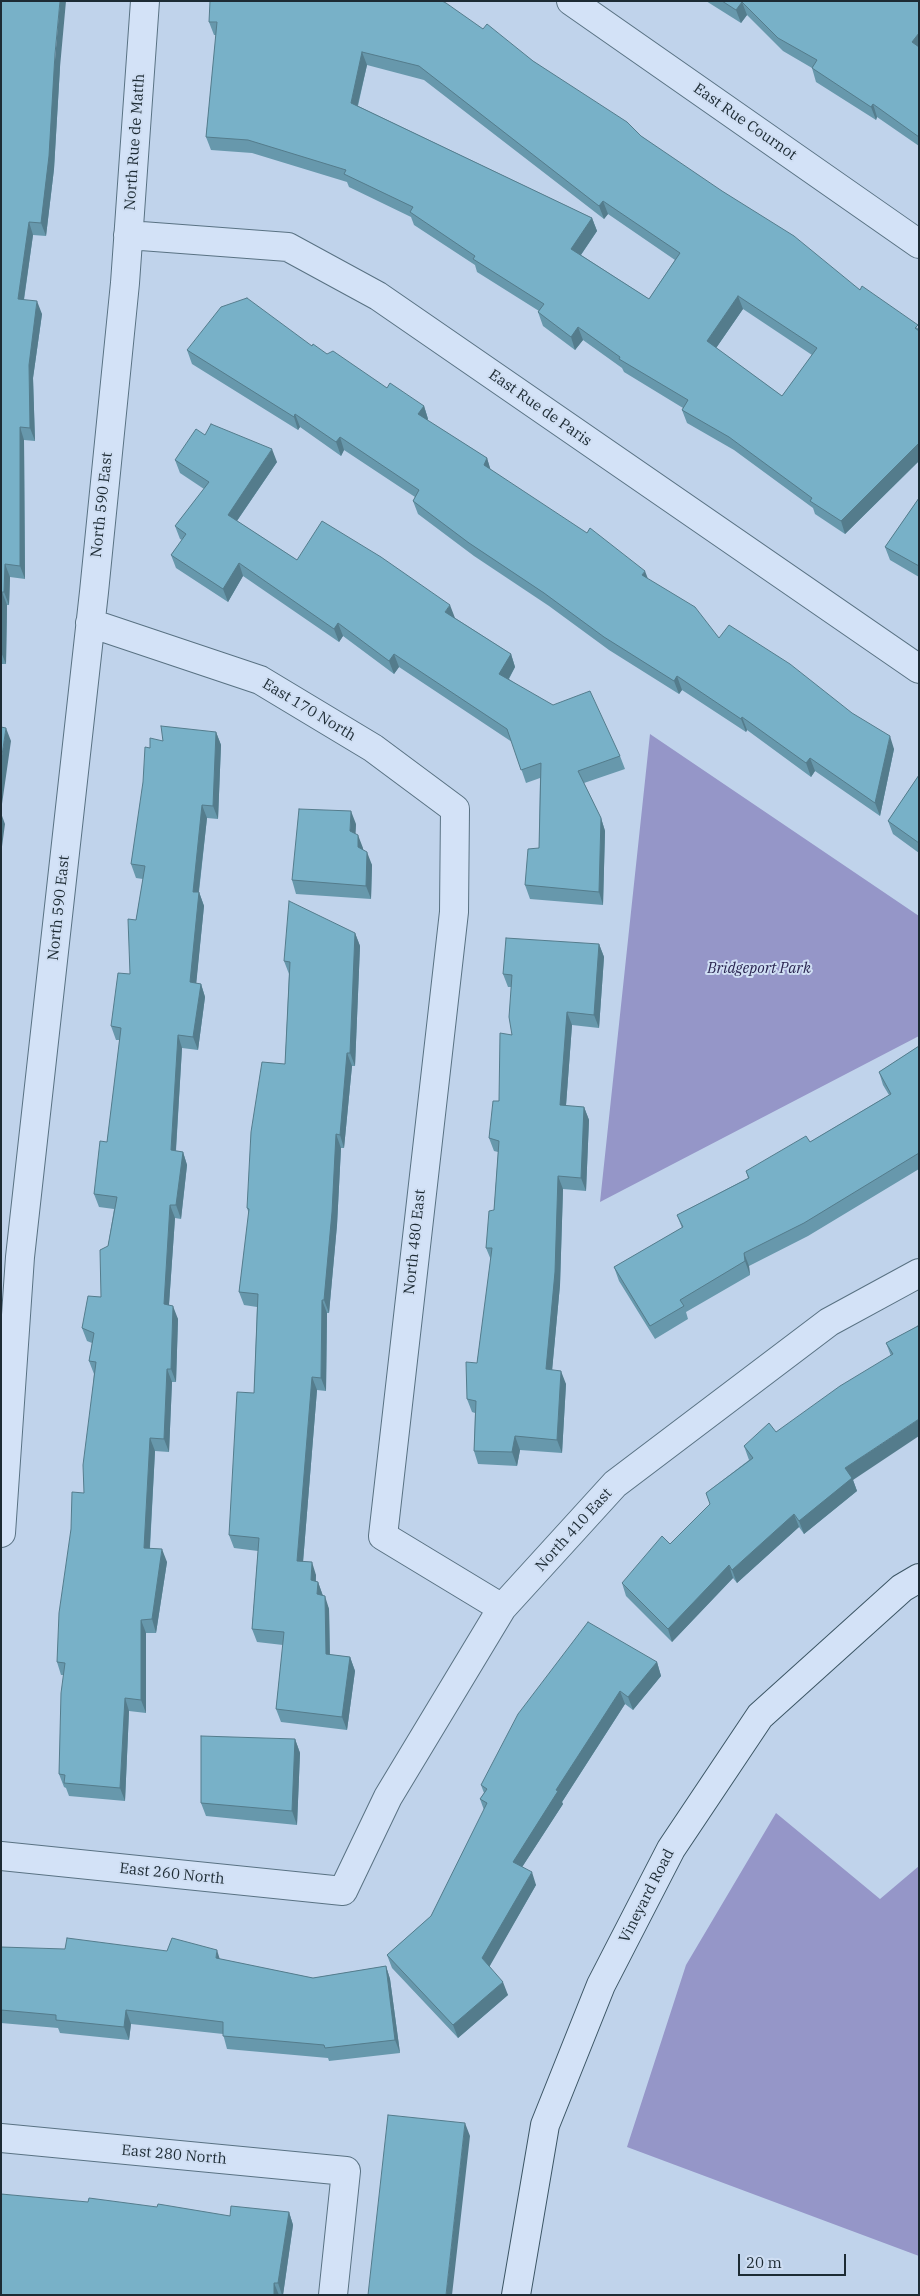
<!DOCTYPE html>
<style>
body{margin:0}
#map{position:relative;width:920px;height:2296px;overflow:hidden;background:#c0d3eb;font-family:"IBM Plex Serif",serif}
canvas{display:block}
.frame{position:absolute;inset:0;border:2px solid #1d2b34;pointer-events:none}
.scale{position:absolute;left:738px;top:2254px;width:108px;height:22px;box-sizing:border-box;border:2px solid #1d2b34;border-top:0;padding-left:6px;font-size:15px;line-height:18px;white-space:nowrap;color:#1d2b34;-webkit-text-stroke:4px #cfdef3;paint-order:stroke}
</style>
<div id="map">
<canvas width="920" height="2296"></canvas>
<div class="frame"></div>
<div class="scale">20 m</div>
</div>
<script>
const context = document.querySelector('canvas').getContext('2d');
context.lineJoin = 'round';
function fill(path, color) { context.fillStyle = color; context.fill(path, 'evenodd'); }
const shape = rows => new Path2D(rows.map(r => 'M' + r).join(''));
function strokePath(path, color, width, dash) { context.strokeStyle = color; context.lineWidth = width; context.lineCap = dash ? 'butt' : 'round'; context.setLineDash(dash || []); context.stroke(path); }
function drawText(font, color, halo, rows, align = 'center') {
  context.font = font + ' "IBM Plex Serif",serif'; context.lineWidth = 4; context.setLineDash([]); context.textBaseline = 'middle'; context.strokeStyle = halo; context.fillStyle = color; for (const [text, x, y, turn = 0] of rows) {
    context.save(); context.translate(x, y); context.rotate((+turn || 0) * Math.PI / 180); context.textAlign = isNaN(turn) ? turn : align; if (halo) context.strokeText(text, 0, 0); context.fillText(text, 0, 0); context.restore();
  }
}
fill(shape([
 [650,734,919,916,919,1036,600,1202],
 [776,1813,880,1899,919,1866,919,2256,627,2147,686,1965]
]), '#9596c8');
const street = shape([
 [571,1,919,244],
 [128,235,288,247,378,296,919,669],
 [90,623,260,680,373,748,455,809,454,912,383,1536,502,1608],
 [1,1533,20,1257,94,592,125,283,145,1],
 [1,1856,343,1891,388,1797,502,1608,615,1484,829,1322,919,1273],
 [1,2138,346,2171,333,2295]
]);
const secondary = shape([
 [516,2295,545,2125,601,1985,671,1849,760,1716,902,1588,919,1578]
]);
strokePath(street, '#597283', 30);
strokePath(secondary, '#3c5665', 30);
strokePath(street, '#d3e2f7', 28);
strokePath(secondary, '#d3e2f7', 28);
fill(shape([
 [1,1,60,67,54,169,46,236,33,235,24,300,42,314,33,378,35,441,24,440,25,579,10,577,9,605,7,605,6,664,1,664],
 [706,1,919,1,919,146,877,117,876,120,816,82,812,68,783,51,747,15,741,23],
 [209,22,483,29,533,61,641,136,860,290,919,329,919,461,845,534,815,514,813,508,734,450,687,423,682,410,683,408,624,372,622,368,583,340,575,350,543,326,538,312,539,311,477,272,475,265,414,225,411,217,349,187,347,182,252,153,211,150,206,137,216,35,214,35],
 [367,65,424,80,604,219,608,214,675,260,649,299,581,255,597,231,592,218,358,106],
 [743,309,812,355,782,396,716,348],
 [312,346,387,388,424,406,428,419,427,420,487,458,490,469,648,579,719,638,894,749,880,816,815,771,811,777,747,730,746,732,682,690,679,694,609,650,549,606,474,556,418,514,413,501,415,497,344,450,341,456,300,427,298,430,192,364,187,350],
 [205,435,277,462,237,521,297,560,455,618,511,654,515,667,509,679,620,756,625,769,584,783,601,818,605,831,603,905,530,899,525,885,539,848,540,778,526,783,512,742,399,667,394,674,343,636,339,642,243,576,228,602,176,568,171,555,182,540,180,539,175,526,204,489,180,473,175,460],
 [919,498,919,577,890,560,885,547],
 [216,732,221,745,218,819,207,818,199,892,204,906,196,983,201,984,205,997,198,1050,182,1048,176,1151,183,1152,187,1165,181,1219,175,1218,169,1305,178,1319,176,1382,172,1382,169,1452,155,1451,150,1548,167,1562,156,1633,146,1633,146,1713,129,1711,125,1801,69,1796,66,1788,64,1787,59,1774,64,1675,61,1675,57,1662,84,1493,94,1374,89,1361,92,1343,87,1341,82,1328,101,1297,108,1246,114,1209,99,1207,94,1194,107,1142,120,1040,116,1040,111,1026,130,974,136,920,143,879,136,878,131,864,150,748,163,741],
 [919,775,919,853,893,834,888,821],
 [356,824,355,834,363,849,372,865,371,899,296,894,292,880],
 [355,933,360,946,355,1066,352,1066,344,1148,341,1148,337,1225,329,1313,327,1313,326,1391,317,1390,303,1562,316,1575,316,1582,318,1582,323,1596,329,1609,330,1655,350,1657,355,1671,347,1730,281,1722,276,1709,283,1645,257,1642,252,1629,258,1551,234,1548,229,1535,254,1393,257,1307,244,1305,239,1292,249,1214,247,1208,285,1064,289,974,284,961],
 [599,944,604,957,599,1028,572,1025,566,1106,584,1107,589,1120,586,1191,563,1189,560,1285,552,1370,566,1384,562,1453,520,1450,517,1466,478,1464,474,1451,475,1413,472,1412,467,1399,477,1363,491,1260,486,1248,494,1210,498,1152,494,1151,489,1138,499,1101,512,1035,511,987,508,987,503,974],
 [919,1046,919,1169,808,1236,749,1266,750,1275,686,1312,688,1319,655,1339,619,1281,614,1267,682,1228,677,1215,748,1178,746,1171,810,1142,889,1095,883,1085,879,1072],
 [918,1326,853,1480,857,1491,804,1534,799,1527,737,1583,733,1578,672,1642,626,1596,622,1583,670,1544,710,1504,706,1493,749,1460,744,1446,776,1432,891,1356,886,1343],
 [657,1662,661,1676,633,1710,625,1704,562,1802,563,1804,522,1867,536,1885,489,1966,508,1995,458,2038,392,1968,387,1955,431,1916,484,1810,480,1799,484,1793,481,1785],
 [295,1739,300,1753,297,1825,206,1816,201,1803],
 [1,1947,220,1959,313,1978,386,1966,390,1979,400,2053,329,2061,328,2058,227,2049,223,2034,131,2024,129,2040,60,2033,58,2028,1,2023],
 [289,2212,293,2225,283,2295,1,2295,230,2216]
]), '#6798ac');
fill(shape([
 [60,1,66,1,60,67,54,169,46,236,41,223],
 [742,2,747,15,741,23,736,10],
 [919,33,919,52,912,42],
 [362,52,367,65,355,116,351,103],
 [873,104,877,117,876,120,871,107],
 [603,201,608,214,604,219,599,206],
 [592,218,597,231,576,262,571,249],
 [29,222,33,235,22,312,18,299],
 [738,296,743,309,712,354,707,341],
 [37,301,42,314,33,378,35,441,30,428,29,365],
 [578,327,583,340,575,350,571,337],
 [424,406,428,419,423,427,418,414],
 [295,414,300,427,298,430,294,417],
 [20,427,24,440,25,579,20,566],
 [340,437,344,450,341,456,336,442],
 [919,443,919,461,845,534,841,521],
 [272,449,277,462,232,528,228,515],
 [487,458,491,471,484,465],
 [239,563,243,576,228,602,223,589],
 [5,564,10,577,9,605,4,592],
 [645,571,650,584,642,575],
 [2,592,7,605,6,664,1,652],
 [450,605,455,618,450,625,445,612],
 [338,623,343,636,339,642,334,629],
 [394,654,399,667,394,674,389,661],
 [511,654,515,667,504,687,499,674],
 [677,676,682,690,679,694,674,681],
 [742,717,747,730,746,732,741,719],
 [6,728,11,741,1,811,1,762],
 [216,732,221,745,218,819,213,806],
 [890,736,894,749,880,816,875,803],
 [810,758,815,771,811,777,806,763],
 [202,805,207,818,197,906,193,892],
 [351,811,356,824,355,845,350,831],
 [1,813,5,824,1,854],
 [601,818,605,831,603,905,599,892],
 [358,835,363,848,363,860,358,847],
 [367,852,372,865,371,899,366,886],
 [199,892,204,906,195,996,190,982],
 [355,933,360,946,355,1066,350,1053],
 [599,944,604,957,599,1028,594,1015],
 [201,984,205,997,198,1050,193,1037],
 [567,1012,572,1025,565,1118,560,1105],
 [178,1035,182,1048,175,1163,171,1150],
 [347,1053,352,1066,344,1148,340,1135],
 [584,1107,589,1120,586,1191,581,1178],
 [336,1134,341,1148,337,1225,329,1313,324,1300],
 [183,1152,187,1165,181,1219,176,1205],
 [558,1176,563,1189,560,1285,551,1382,546,1369],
 [170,1205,175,1218,168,1318,164,1304],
 [744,1253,749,1266,750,1275,745,1261],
 [322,1300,327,1313,326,1391,321,1378],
 [173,1306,178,1319,176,1382,171,1369],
 [167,1369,172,1382,169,1452,164,1439],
 [561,1371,566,1384,562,1453,557,1440],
 [312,1377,317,1390,302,1574,297,1561],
 [919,1419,919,1436,853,1480,857,1491,804,1534,799,1521,845,1468],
 [515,1436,520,1450,517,1466,512,1452],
 [150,1438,155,1451,149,1561,144,1548],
 [794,1514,799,1527,737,1583,732,1570],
 [162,1549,167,1562,156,1633,152,1619],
 [312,1562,316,1575,315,1593,311,1580],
 [729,1565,733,1578,672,1642,668,1629],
 [318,1582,323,1596,317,1594],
 [325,1596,329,1609,330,1667,326,1654],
 [141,1620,146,1633,146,1713,141,1700],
 [350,1657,355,1671,347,1730,342,1717],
 [657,1662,661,1676,633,1710,628,1697],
 [620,1691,625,1704,562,1802,563,1804,517,1875,513,1862,556,1790],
 [125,1698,129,1711,125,1801,120,1788],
 [295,1739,300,1753,297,1825,292,1811],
 [532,1872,536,1885,487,1971,482,1958],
 [217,1950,221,1963,216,1958],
 [386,1966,390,1979,400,2053,395,2040],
 [503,1982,508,1995,458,2038,453,2025],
 [126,2010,131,2024,129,2040,124,2027],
 [465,2123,470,2136,452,2295,446,2295],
 [289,2212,293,2225,283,2295,282,2295,278,2283],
 [274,2283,279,2295,274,2295]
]), '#547c8c');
const building = shape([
 [1,1,60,1,55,54,49,156,41,223,29,222,18,299,37,301,29,365,30,428,20,427,20,566,5,564,4,592,2,592,1,635,1,1],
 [210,1,442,1,446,3,483,29,487,24,533,61,627,122,641,136,722,191,794,236,860,290,862,286,918,325,915,328,919,331,919,443,841,521,810,501,812,498,729,437,682,410,688,400,619,359,620,357,578,327,571,337,538,312,544,304,473,259,475,256,410,212,413,207,344,174,346,170,248,140,206,137,217,22,209,22,210,1],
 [362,52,419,66,599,206,603,201,680,253,649,299,571,249,592,218,351,103,362,52],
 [738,296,817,348,782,396,707,341,738,296],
 [722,1,919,1,919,33,912,42,919,47,919,137,873,104,871,107,812,68,817,60,778,38,742,2,736,10,722,1],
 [247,298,312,346,313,344,327,354,333,351,387,388,390,383,424,406,418,414,487,458,484,465,587,533,590,528,645,571,642,575,695,607,719,638,729,625,790,664,852,713,890,736,875,803,810,758,806,763,742,717,741,719,677,676,674,681,604,637,544,593,469,543,413,501,419,490,340,437,336,442,295,414,294,417,187,350,221,307,247,298],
 [211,424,272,449,228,515,297,560,322,521,381,557,450,605,445,612,511,654,499,674,553,705,590,691,620,756,578,771,601,818,599,892,525,885,528,849,539,848,541,763,521,770,507,729,394,654,389,661,338,623,334,629,239,563,223,589,171,555,186,534,175,526,209,482,175,460,196,429,205,435,211,424],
 [919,498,919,566,885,547,919,498],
 [161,726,216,732,213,806,202,805,193,892,199,892,190,982,201,984,193,1037,178,1035,171,1150,183,1152,176,1205,170,1205,164,1304,173,1306,171,1369,167,1369,164,1439,150,1438,144,1548,162,1549,152,1619,141,1620,141,1700,125,1698,120,1788,64,1783,65,1775,59,1774,61,1693,65,1663,57,1662,59,1613,71,1529,72,1492,84,1493,83,1465,96,1362,89,1361,94,1333,82,1328,88,1296,101,1297,100,1250,108,1246,117,1197,94,1194,100,1141,107,1142,121,1028,111,1026,118,973,130,974,128,919,136,920,145,866,131,864,143,782,145,747,150,748,150,738,163,741,161,726],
 [1,727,6,728,1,762,1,727],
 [919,775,919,843,888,821,919,775],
 [299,809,351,811,350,831,358,835,358,847,367,852,366,886,292,880,299,809],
 [289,901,355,933,350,1053,347,1053,340,1135,336,1134,332,1212,324,1300,322,1300,321,1378,312,1377,297,1561,312,1562,311,1580,318,1582,317,1594,325,1596,326,1654,350,1657,342,1717,276,1709,284,1632,252,1629,259,1538,229,1535,237,1392,254,1393,258,1294,239,1292,249,1209,247,1208,251,1132,262,1062,285,1064,290,962,284,961,289,901],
 [506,938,599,944,594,1015,567,1012,560,1105,584,1107,581,1178,558,1176,555,1272,546,1369,561,1371,557,1440,515,1436,512,1452,474,1451,476,1401,467,1399,466,1362,477,1363,492,1248,486,1248,489,1211,494,1210,499,1141,489,1138,493,1101,499,1101,500,1033,512,1035,509,1017,512,975,503,974,506,938],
 [919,1046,919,1153,804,1223,744,1253,745,1261,680,1300,684,1306,650,1326,614,1267,683,1227,677,1215,749,1178,746,1171,806,1136,810,1142,891,1094,879,1072,919,1046],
 [918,1326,919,1328,919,1419,845,1468,852,1478,799,1521,794,1514,732,1570,729,1565,668,1629,622,1583,662,1536,670,1544,710,1504,706,1493,753,1458,744,1446,769,1423,776,1432,840,1386,893,1354,886,1343,918,1326],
 [588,1622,657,1662,628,1697,620,1691,556,1790,558,1791,513,1862,532,1872,482,1958,503,1982,453,2025,387,1955,431,1916,487,1803,480,1799,487,1789,481,1785,518,1714,588,1622],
 [201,1736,295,1739,292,1811,201,1803,201,1736],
 [67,1938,167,1951,172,1938,217,1950,216,1958,313,1978,386,1966,395,2040,325,2048,324,2045,223,2036,223,2022,126,2010,124,2027,56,2020,56,2015,1,2010,1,1947,65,1949,67,1938],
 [388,2115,465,2123,446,2295,368,2295,388,2115],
 [1,2194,88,2202,89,2198,157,2207,158,2204,230,2216,231,2206,289,2212,278,2283,274,2283,274,2295,1,2295,1,2194]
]);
fill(building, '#78b1c8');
strokePath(building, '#547c8c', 1);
drawText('15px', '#1d2b34', '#cfdef3', [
 ["East Rue Cournot",745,122,35],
 ["North Rue de Matth",135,142,-86],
 ["East Rue de Paris",540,408,35],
 ["North 590 East",102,505,-84],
 ["East 170 North",309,710,31],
 ["North 590 East",59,908,-84],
 ["North 480 East",415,1242,-84],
 ["North 410 East",574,1530,-48],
 ["East 260 North",172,1874,6],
 ["Vineyard Road",647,1896,-63],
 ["East 280 North",174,2155,5]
]);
drawText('italic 15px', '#29244f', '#cfdef3', [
 ["Bridgeport Park",759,969]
]);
</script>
